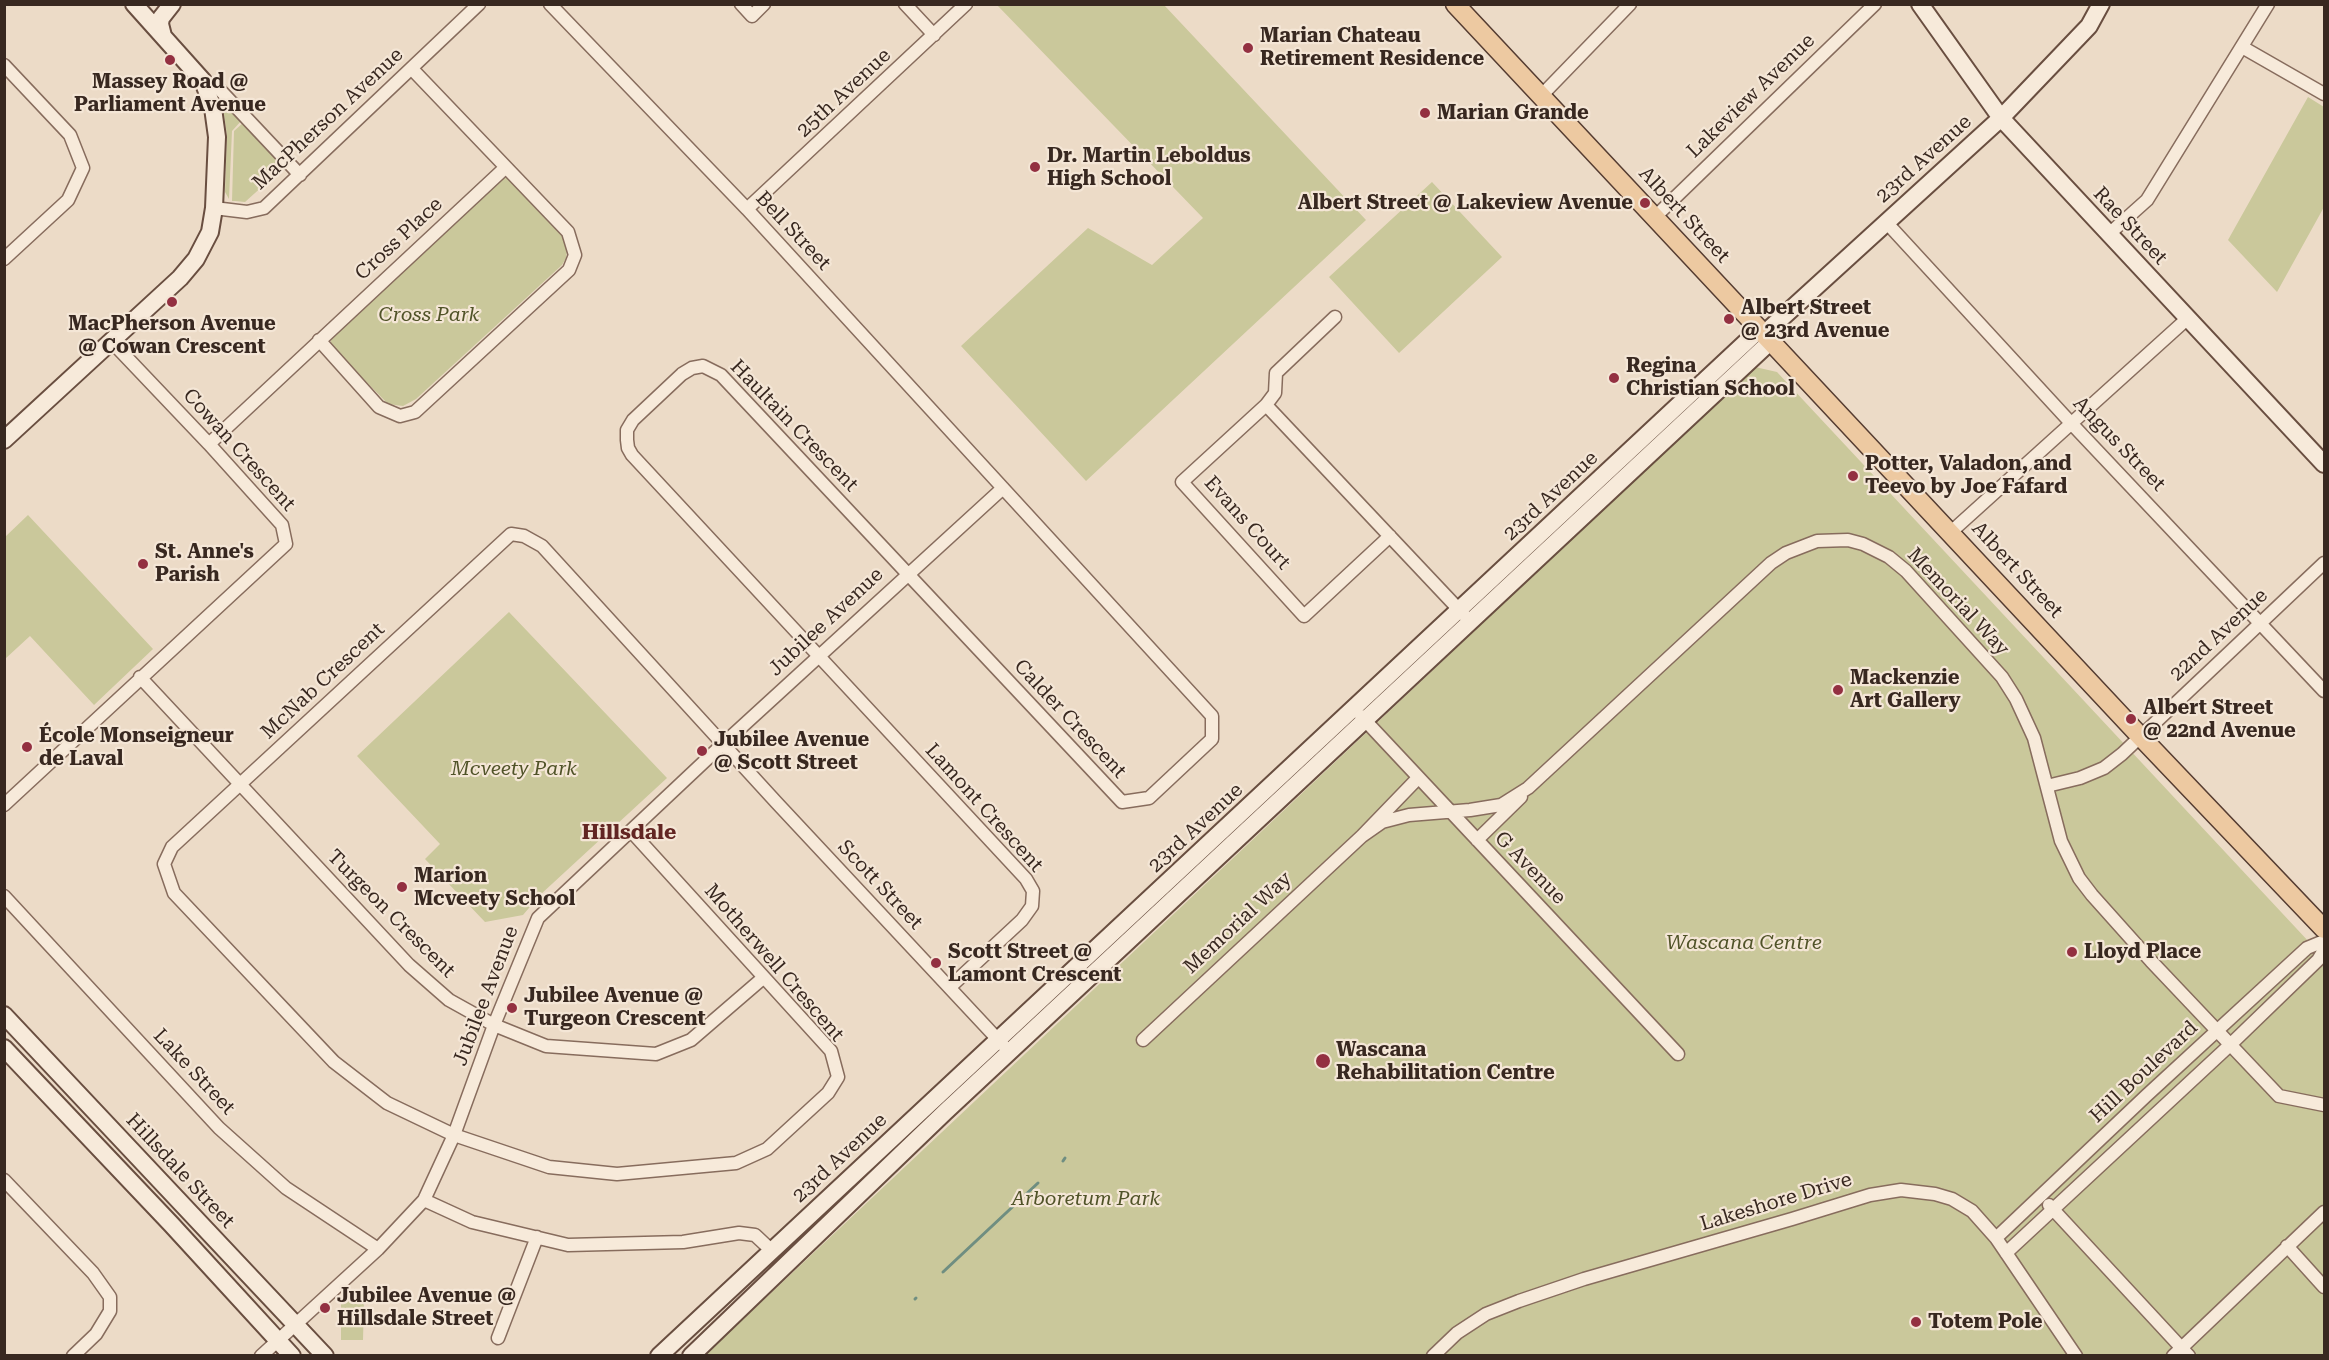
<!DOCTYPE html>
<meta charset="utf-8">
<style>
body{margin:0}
#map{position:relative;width:2329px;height:1360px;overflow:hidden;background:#ecdbc7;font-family:"Roboto Serif",serif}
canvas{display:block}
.frame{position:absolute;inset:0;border:6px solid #382820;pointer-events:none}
</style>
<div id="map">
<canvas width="2329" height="1360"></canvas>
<div class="frame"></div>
</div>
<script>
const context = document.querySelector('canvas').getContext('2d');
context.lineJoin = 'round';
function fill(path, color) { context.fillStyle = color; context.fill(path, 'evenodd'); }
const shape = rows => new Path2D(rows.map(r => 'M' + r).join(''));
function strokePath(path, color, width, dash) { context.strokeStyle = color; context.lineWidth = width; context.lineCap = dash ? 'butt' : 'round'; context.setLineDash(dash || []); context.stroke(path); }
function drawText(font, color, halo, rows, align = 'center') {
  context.font = font + ' "Roboto Serif",serif'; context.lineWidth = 4.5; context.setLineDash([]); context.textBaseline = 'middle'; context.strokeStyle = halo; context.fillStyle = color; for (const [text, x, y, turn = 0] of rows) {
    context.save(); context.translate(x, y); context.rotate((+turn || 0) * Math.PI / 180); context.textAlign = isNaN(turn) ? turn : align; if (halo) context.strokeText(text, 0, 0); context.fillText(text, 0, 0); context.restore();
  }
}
fill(shape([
 [997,5,1164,5,1366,220,1086,481,961,346,1088,228,1152,265,1203,218],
 [2308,97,2324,107,2324,207,2277,292,2228,240],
 [226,104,242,120,232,131,229,199,225,192,227,135,223,107],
 [244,122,285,166,245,202,235,201,232,201,234,131],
 [505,178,511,178,564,236,567,251,566,258,562,265,416,399,403,406,388,404,331,346,331,335,499,179],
 [1432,182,1502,257,1399,353,1329,277],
 [1755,367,1777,372,2324,958,2324,1355,704,1356],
 [28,515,153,649,94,705,30,636,5,659,5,537],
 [509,612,667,778,540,895,523,915,485,922,425,859,440,844,357,756],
 [341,1301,364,1301,363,1340,341,1340]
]), '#cac89b');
strokePath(shape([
 [1063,1161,1065,1158],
 [943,1272,1038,1183],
 [915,1299,916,1298]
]), '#6f8e81', 3);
const street = shape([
 [550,4,747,209,1212,716,1212,739,1149,798,1122,802,721,375,703,366,692,368,682,374,633,420,627,430,627,440,628,448,632,455,1026,879,1033,891,1032,906,1022,920,950,987],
 [741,4,752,16,764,4],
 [905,4,934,35],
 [2242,47,2324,94],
 [4,65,70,135,83,168,68,200,4,259],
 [203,81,219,89,300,175],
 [1541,96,1630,4],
 [214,208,247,212,264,208,479,4],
 [747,209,966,4],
 [1655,217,1875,4],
 [1886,222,2070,422,2324,691],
 [2109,234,2147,200,2268,4],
 [1335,317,1276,373,1275,393,1266,405,1182,482,1304,616,1390,536],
 [319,340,379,407,400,416,415,412,569,270,575,255,568,232,412,69],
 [1266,405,1465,616],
 [209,444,506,167],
 [1951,532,2188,318],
 [140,677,409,965,449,1000,494,1025,546,1046,656,1054,691,1040,763,978],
 [1361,716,1678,1054],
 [2047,786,2080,778,2104,768,2122,754,2324,563],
 [4,805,286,544,282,525,209,444,112,342],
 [631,831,831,1051,838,1077,828,1093,767,1149,736,1163,617,1174,549,1167,454,1135,387,1103,334,1062,174,893,164,864,172,847,511,534,524,536,542,546,776,802,1003,1045],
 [1362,836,1382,822,1409,815,1470,810,1501,805,1528,788,1771,563,1786,553,1817,541,1848,540,1863,544,1889,557,1906,571,2002,677,2016,699,2034,738,2061,841,2079,878,2092,895,2151,961,2279,1096,2324,1105],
 [1477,840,1521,797],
 [4,896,219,1128,286,1188,378,1249],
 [1143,1040,1362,836,1418,778],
 [4,1180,93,1273,110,1297,110,1311,96,1334,73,1356],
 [424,1200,472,1222,568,1245,683,1242,739,1233,755,1235,771,1250],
 [2049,1205,2189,1356],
 [1996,1238,2147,1095,2307,948,2324,941],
 [2287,1246,2324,1287],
 [2006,1253,2230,1045,2318,960,2324,950],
 [498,1338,537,1237],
 [261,1356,378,1249,424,1200,454,1135,494,1025,538,918,723,744,1003,488],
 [1433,1356,1457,1333,1486,1314,1519,1301,1584,1279,1792,1219,1870,1195,1901,1190,1935,1194,1952,1199,1972,1211,1996,1238,2076,1356],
 [2173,1356,2324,1212]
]);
const secondary = shape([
 [1920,4,2001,118,2324,464],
 [163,36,160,24,161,18,172,4],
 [1764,334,2001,118,2089,26,2101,4],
 [4,440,180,278,196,259,210,232,214,208,217,137,213,108,203,81,134,4],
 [4,1015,325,1356],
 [4,1048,171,1224,292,1356],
 [659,1356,1760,329],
 [691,1356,945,1112,1771,341]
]);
const primary = shape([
 [1455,4,2140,736,2324,929]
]);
strokePath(street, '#876c5d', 15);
strokePath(secondary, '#694e40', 20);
strokePath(primary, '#553c31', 21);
strokePath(street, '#f7eada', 12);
strokePath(secondary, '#f7eada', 16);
strokePath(primary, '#edc9a1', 18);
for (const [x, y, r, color] of [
 [1248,48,6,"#933041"],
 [170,60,6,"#933041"],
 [1425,113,6,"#933041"],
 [1035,167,6,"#933041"],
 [1645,203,6,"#933041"],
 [172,302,6,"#933041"],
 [1729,319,6,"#933041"],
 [1614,378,6,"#933041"],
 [1853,476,6,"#933041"],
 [143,564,6,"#933041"],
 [1838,690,6,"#933041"],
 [2131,719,6,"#933041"],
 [27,747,6,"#933041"],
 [702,751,6,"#933041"],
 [402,887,6,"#933041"],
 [2072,952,6,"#933041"],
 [936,963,6,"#933041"],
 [512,1008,6,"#933041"],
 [1323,1061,8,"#933041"],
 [325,1308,6,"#933041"],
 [1916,1322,6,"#933041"]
]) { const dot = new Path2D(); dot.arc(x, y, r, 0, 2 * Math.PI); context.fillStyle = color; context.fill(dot); strokePath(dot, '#f4e6d6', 2); }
drawText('bold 20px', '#382820', '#f4e6d6', [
 ["Marian Chateau",1260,36],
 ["Retirement Residence",1260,59],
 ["Massey Road @",170,82,"center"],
 ["Parliament Avenue",170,105,"center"],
 ["Marian Grande",1437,113],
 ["Dr. Martin Leboldus",1047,156],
 ["High School",1047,179],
 ["Albert Street @ Lakeview Avenue",1633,203,"right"],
 ["Albert Street",1741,308],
 ["@ 23rd Avenue",1741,331],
 ["MacPherson Avenue",172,324,"center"],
 ["@ Cowan Crescent",172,347,"center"],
 ["Regina",1626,366],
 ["Christian School",1626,389],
 ["Potter, Valadon, and",1865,464],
 ["Teevo by Joe Fafard",1865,487],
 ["St. Anne's",155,552],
 ["Parish",155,575],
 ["Mackenzie",1850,678],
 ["Art Gallery",1850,701],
 ["Albert Street",2143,708],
 ["@ 22nd Avenue",2143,731],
 ["École Monseigneur",39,736],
 ["de Laval",39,759],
 ["Jubilee Avenue",714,740],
 ["@ Scott Street",714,763],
 ["Marion",414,876],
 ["Mcveety School",414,899],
 ["Scott Street @",948,952],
 ["Lamont Crescent",948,975],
 ["Lloyd Place",2084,952],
 ["Jubilee Avenue @",524,996],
 ["Turgeon Crescent",524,1019],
 ["Wascana",1336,1050],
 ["Rehabilitation Centre",1336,1073],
 ["Jubilee Avenue @",337,1296],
 ["Hillsdale Street",337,1319],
 ["Totem Pole",1928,1322]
], 'left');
drawText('20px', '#382820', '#f4e6d6', [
 ["25th Avenue",844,93,-43],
 ["Lakeview Avenue",1751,96,-44],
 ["MacPherson Avenue",328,119,-43],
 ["23rd Avenue",1924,159,-42],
 ["Albert Street",1684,215,47],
 ["Rae Street",2130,226,47],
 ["Bell Street",793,231,47],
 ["Cross Place",399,239,-43],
 ["Haultain Crescent",794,426,46],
 ["Angus Street",2119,444,46],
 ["Cowan Crescent",239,450,48],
 ["23rd Avenue",1551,496,-43],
 ["Evans Court",1247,523,48],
 ["Albert Street",2017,570,47],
 ["Memorial Way",1958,602,47],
 ["Jubilee Avenue",826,622,-43],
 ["22nd Avenue",2219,635,-43],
 ["McNab Crescent",323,681,-43],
 ["Calder Crescent",1070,719,47],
 ["Lamont Crescent",984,808,48],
 ["23rd Avenue",1196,828,-43],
 ["G Avenue",1530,868,46],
 ["Scott Street",880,885,47],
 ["Turgeon Crescent",391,914,45],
 ["Memorial Way",1238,923,-43],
 ["Motherwell Crescent",774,963,49],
 ["Jubilee Avenue",486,996,-69],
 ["Lake Street",194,1072,47],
 ["Hill Boulevard",2144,1072,-43],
 ["23rd Avenue",840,1158,-43],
 ["Hillsdale Street",180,1171,47],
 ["Lakeshore Drive",1776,1202,-17]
]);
drawText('italic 20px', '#505328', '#f4e6d6', [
 ["Cross Park",429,315],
 ["Mcveety Park",514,769],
 ["Wascana Centre",1744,943],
 ["Arboretum Park",1086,1199]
]);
drawText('bold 21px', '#622522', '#f4e6d6', [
 ["Hillsdale",629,833]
]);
</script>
